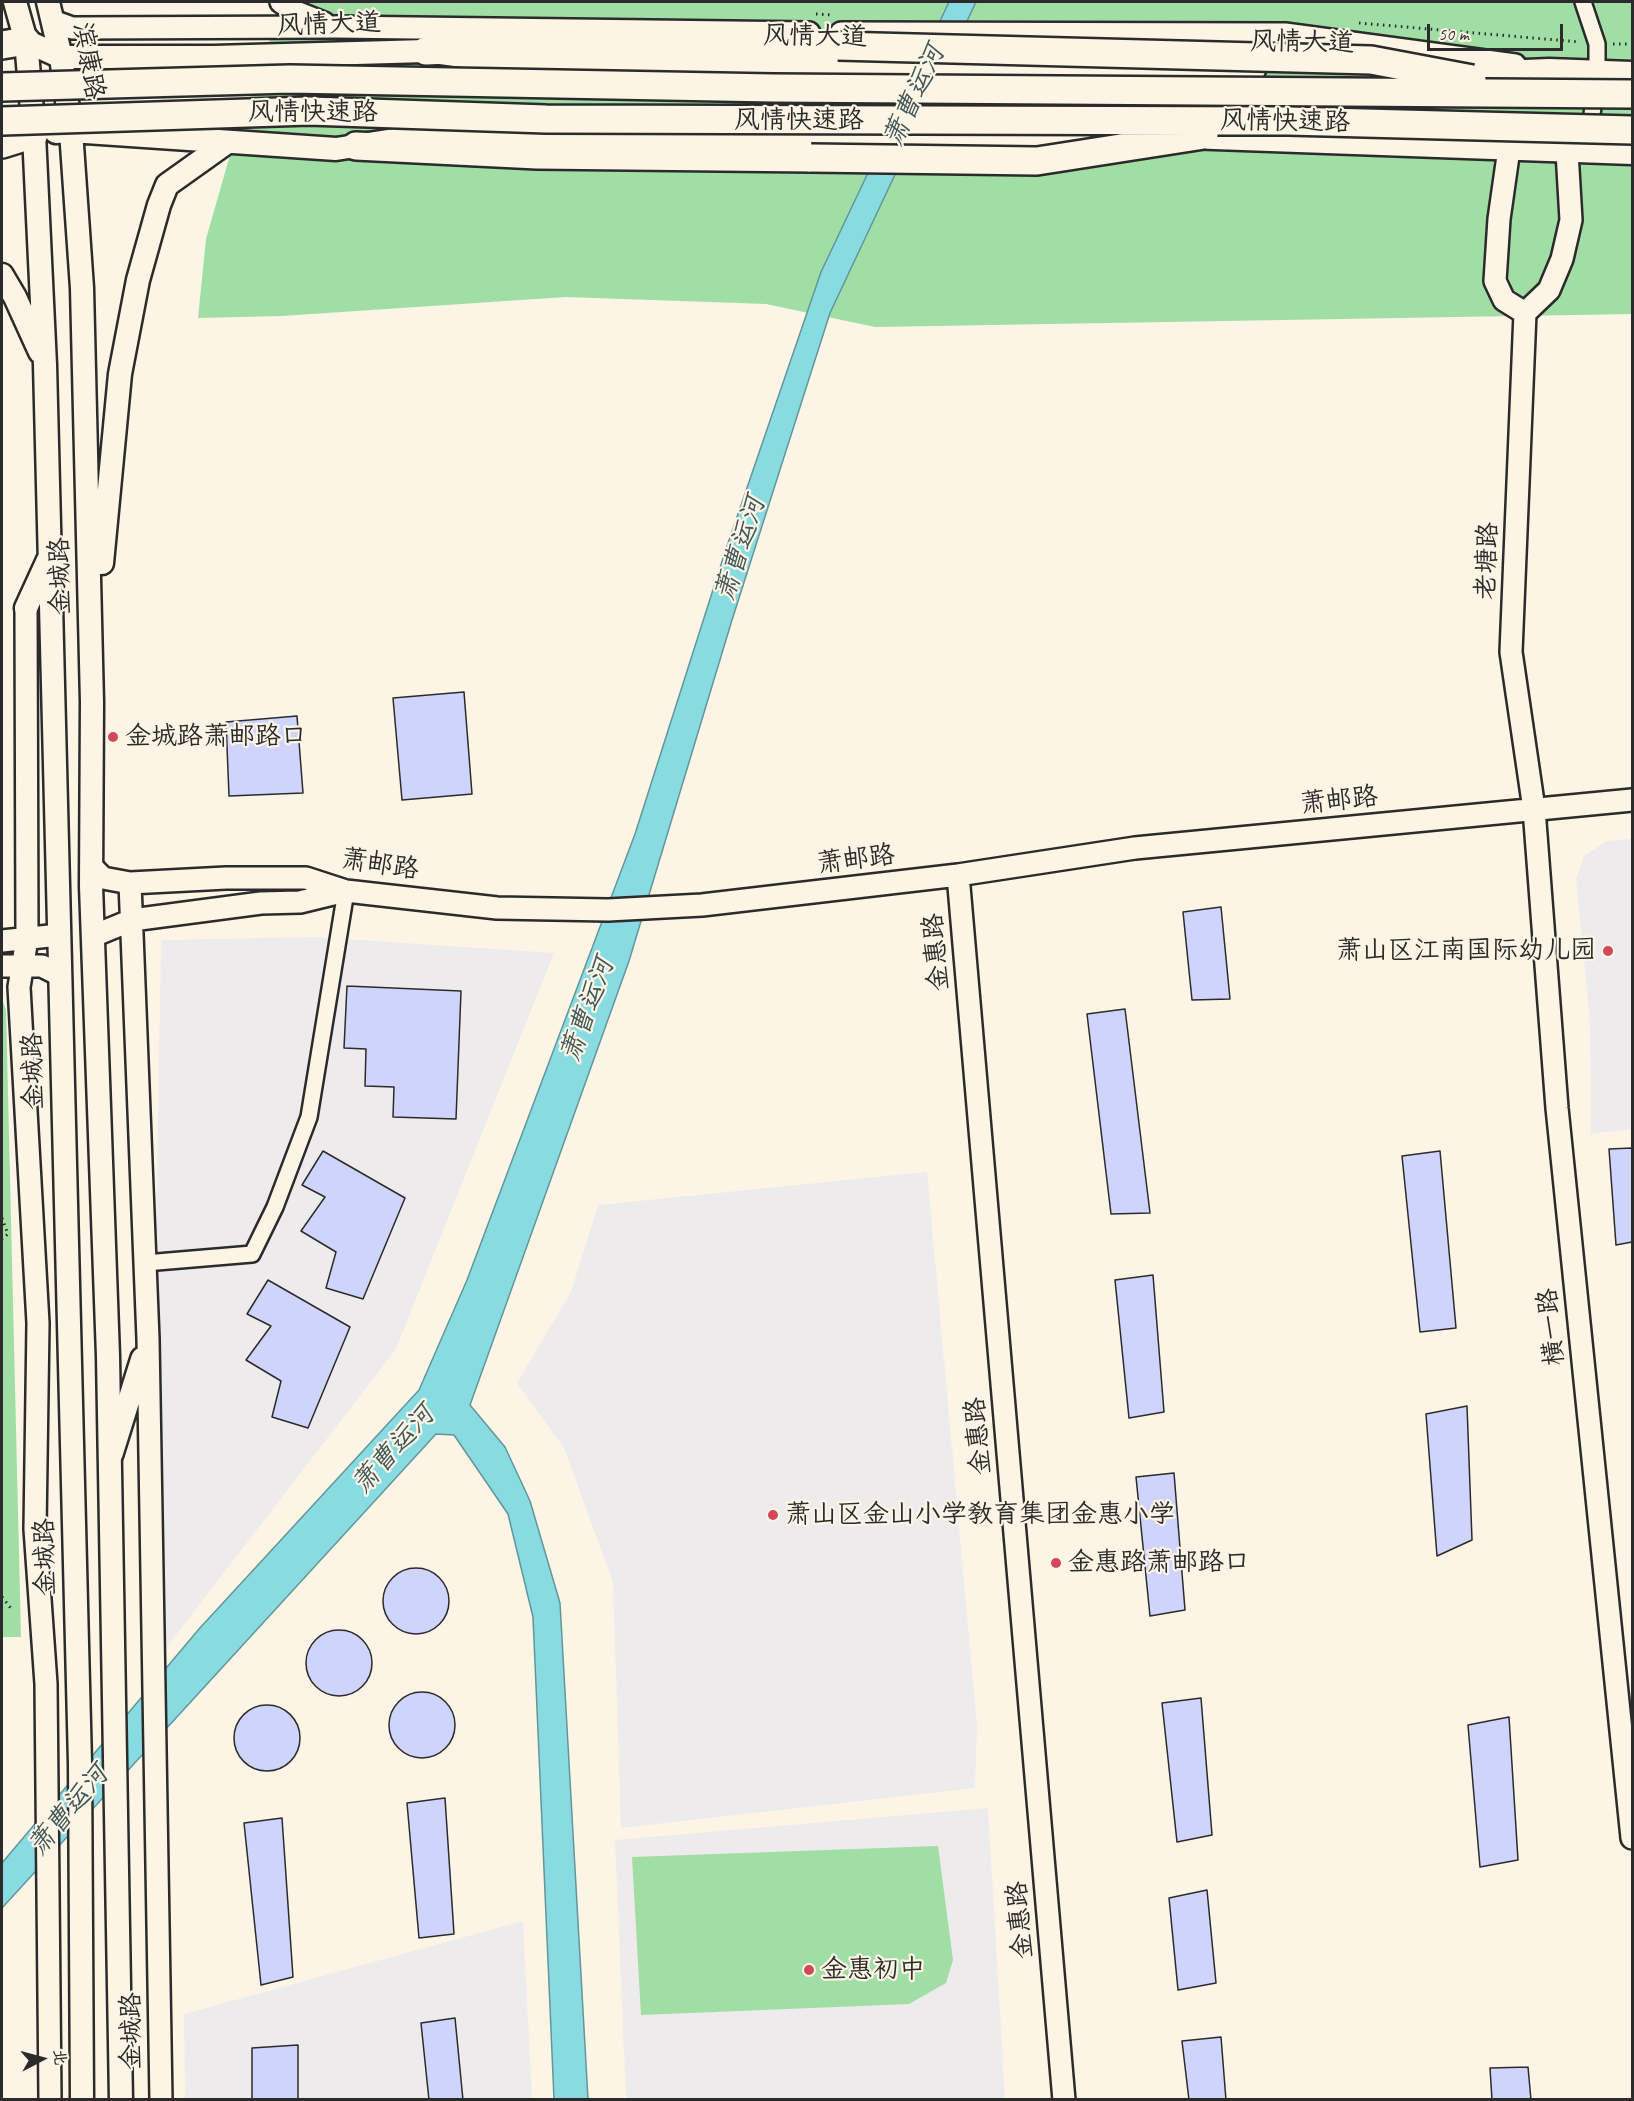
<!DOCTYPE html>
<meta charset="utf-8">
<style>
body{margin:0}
#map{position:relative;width:1634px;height:2101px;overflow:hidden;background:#fcf5e5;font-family:Caveat,"LXGW WenKai TC",sans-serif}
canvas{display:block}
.frame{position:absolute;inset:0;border:3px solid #2b2b2b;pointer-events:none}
.north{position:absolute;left:12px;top:2029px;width:60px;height:60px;-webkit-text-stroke:4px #fcf5e5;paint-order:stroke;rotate:84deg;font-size:16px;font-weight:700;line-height:24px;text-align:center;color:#2b2b2b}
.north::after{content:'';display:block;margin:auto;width:21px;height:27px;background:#2b2b2b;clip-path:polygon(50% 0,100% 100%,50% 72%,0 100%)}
.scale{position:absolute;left:1427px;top:24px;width:136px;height:27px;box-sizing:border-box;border:3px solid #2b2b2b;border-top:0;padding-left:8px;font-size:18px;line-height:21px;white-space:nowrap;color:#2b2b2b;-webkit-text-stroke:4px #fcf5e5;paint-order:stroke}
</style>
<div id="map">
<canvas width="1634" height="2101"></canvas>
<div class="frame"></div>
<div class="north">北</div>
<div class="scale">50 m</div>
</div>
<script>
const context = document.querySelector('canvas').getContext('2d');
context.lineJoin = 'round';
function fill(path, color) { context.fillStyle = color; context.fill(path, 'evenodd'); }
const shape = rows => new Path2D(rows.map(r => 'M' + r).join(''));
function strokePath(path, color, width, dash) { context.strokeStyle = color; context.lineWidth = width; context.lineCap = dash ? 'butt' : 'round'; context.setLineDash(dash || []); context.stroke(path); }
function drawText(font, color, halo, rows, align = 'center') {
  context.font = font + ' Caveat,"LXGW WenKai TC",sans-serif'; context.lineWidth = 4.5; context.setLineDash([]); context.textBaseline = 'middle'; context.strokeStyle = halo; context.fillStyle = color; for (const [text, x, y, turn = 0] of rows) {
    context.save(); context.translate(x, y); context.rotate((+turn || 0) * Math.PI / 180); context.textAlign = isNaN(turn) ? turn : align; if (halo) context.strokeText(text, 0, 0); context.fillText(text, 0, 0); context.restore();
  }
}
fill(shape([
 [1632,839,1632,1129,1591,1134,1590,1023,1576,879,1584,856,1607,841],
 [314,937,554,953,396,1349,149,1670,161,940],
 [927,1172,977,1725,975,1788,621,1828,613,1582,564,1448,517,1383,571,1292,598,1205],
 [988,1808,1005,2099,626,2099,615,1840],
 [523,1921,532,2099,185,2099,184,2014]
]), '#eeebec');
fill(shape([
 [283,2,1632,2,1632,314,875,327,766,304,566,297,282,316,198,318,206,239,232,148],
 [2,999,6,1010,21,1637,2,1637],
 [938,1846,953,1960,946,1983,909,2004,641,2015,632,1857]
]), '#a0dea5');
const water = shape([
 [949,2,976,2,830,313,732,620,629,961,470,1405,505,1447,530,1501,560,1603,588,2099,554,2099,533,1617,508,1514,454,1435,436,1434,2,1908,2,1863,199,1629,419,1390,467,1280,635,834,726,549,821,272,949,2]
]);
fill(water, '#89dbe2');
strokePath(water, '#639599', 1.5);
const building = shape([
 [464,692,472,794,402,800,393,698,464,692],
 [297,716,303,793,229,796,226,722,297,716],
 [1221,907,1230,999,1192,1000,1183,912,1221,907],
 [347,986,461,991,456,1119,393,1117,394,1087,365,1086,366,1049,344,1048,347,986],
 [1125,1009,1150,1213,1111,1214,1087,1014,1125,1009],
 [1632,1148,1632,1242,1616,1245,1609,1149,1632,1148],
 [323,1151,405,1198,363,1299,326,1288,336,1252,301,1231,325,1197,302,1185,323,1151],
 [1440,1151,1456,1328,1420,1332,1402,1156,1440,1151],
 [1153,1275,1164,1412,1129,1418,1115,1280,1153,1275],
 [268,1280,350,1327,308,1428,272,1417,281,1381,246,1360,271,1326,247,1314,268,1280],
 [1467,1406,1472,1540,1437,1556,1426,1414,1467,1406],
 [1174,1473,1185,1610,1150,1616,1136,1477,1174,1473],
 '383 1601a33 33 0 1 1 66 0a33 33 0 1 1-66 0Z',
 '306 1663a33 33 0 1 1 66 0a33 33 0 1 1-66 0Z',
 '389 1725a33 33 0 1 1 66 0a33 33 0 1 1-66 0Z',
 [1201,1698,1212,1835,1177,1842,1162,1703,1201,1698],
 '234 1738a33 33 0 1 1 66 0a33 33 0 1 1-66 0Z',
 [1509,1717,1518,1860,1480,1867,1468,1725,1509,1717],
 [445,1798,454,1934,419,1938,407,1803,445,1798],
 [282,1818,293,1977,261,1985,244,1823,282,1818],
 [1207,1890,1216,1983,1178,1990,1169,1898,1207,1890],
 [455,2018,463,2100,429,2100,421,2023,455,2018],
 [1221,2037,1226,2100,1189,2100,1182,2041,1221,2037],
 [298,2045,298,2100,252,2100,252,2048,298,2045],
 [1528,2067,1531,2100,1492,2100,1490,2068,1528,2067]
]);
fill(building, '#cfd4fc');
strokePath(building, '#2b2b2b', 1.5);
const street = shape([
 [1582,133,1591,123,1597,73,1597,44,1583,2],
 [145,1263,252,1254,275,1207,309,1117,346,891]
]);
const secondary = shape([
 [281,2,296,12,324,23],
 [53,21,72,28,336,27,809,33],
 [841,33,1285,34,1515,65],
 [1509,149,1499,219,1495,281,1504,300,1525,313,1549,290,1562,259,1571,220,1567,152],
 [1525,313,1511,652,1534,809,1557,1108,1632,1838],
 [26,608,27,939,19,987,38,1323,35,1529,46,1684,50,2100],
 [91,866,103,878,130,883,226,878,306,878,346,891,497,908,608,910,702,905,958,875,1135,848,1632,800],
 [958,875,1064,2100],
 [130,883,148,1339,161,2100],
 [93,936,132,920,261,903,300,902,345,891],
 [2,941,59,935],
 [2,966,42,966,60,975],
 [112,1454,142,1358]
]);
const primary = shape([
 [15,2,26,41,34,134,45,365,80,1763,82,2100],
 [48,2,61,57,71,131,82,288,92,702,91,886,108,1356,121,2100],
 [13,41,26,41,61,57,214,57,426,51,552,68,742,65,1254,70],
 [1454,74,1549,70,1632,73],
 [56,132,71,131,336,149,439,133,824,139,938,137,1032,141,1118,138],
 [1187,137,1632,153],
 [2,275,15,297,40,352],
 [102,563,120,374,138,280,159,205,167,185,226,143],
 [26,608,48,560]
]);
const highway = shape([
 [2,45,26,41],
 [426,51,550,45,838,46],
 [2,144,34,134],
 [356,146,537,155,811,158]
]);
strokePath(street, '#2b2b2b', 20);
strokePath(secondary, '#2b2b2b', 26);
strokePath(primary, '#2b2b2b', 27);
strokePath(highway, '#2b2b2b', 32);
strokePath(shape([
 [816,14,834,15],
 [1359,23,1580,42],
 [1613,44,1632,44],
 [2,1218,8,1234,2,1239],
 [2,1597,13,1611]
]), '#2b2b2b', 3, [1.5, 4.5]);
strokePath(street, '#fcf5e5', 15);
strokePath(secondary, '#fcf5e5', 21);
strokePath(primary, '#fcf5e5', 22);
strokePath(highway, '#fcf5e5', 27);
const highwayBridge = shape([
 [838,46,1371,60,1472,79],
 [2,87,290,79,773,88,1632,94],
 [2,121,309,111,546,119,1288,121,1632,130],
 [811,158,1037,161,1204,135]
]);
strokePath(highwayBridge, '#2b2b2b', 32, []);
strokePath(highwayBridge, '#fcf5e5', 27);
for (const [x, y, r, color] of [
 [113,737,6,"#d1495b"],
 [1608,951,6,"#d1495b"],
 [773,1515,6,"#d1495b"],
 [1056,1563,6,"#d1495b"],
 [809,1970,6,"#d1495b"]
]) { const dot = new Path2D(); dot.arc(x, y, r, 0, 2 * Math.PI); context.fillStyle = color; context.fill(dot); strokePath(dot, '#fcf5e5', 2); }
drawText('26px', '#2b2b2b', '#fcf5e5', [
 ["风情大道",329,25,-2],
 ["风情大道",815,37,1],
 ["风情大道",1302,43,1],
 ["滨康路",88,61,80],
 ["风情快速路",313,113],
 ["风情快速路",799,121],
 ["风情快速路",1285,122,1],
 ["老塘路",1488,561,-88],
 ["金城路",61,576,-91],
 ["萧邮路",1339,801,-6],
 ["萧邮路",856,860,-7],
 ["萧邮路",380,865,9],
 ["金惠路",937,952,-95],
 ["金城路",34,1071,-91],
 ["横一路",1552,1327,-96],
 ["金惠路",979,1436,-95],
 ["金城路",46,1557,-91],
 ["金惠路",1021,1920,-95],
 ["金城路",132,2031,-90]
]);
drawText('26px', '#2b2b2b', '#fcf5e5', [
 ["金城路萧邮路口",125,737],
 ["萧山区江南国际幼儿园",1596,951,"right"],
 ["萧山区金山小学教育集团金惠小学",785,1515],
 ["金惠路萧邮路口",1068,1563],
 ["金惠初中",821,1970]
], 'left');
drawText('italic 27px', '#425759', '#fcf5e5', [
 ["萧曹运河",915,96,-65],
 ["萧曹运河",741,549,-72],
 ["萧曹运河",588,1010,-70],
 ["萧曹运河",394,1450,-48],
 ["萧曹运河",69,1811,-50]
]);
</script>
